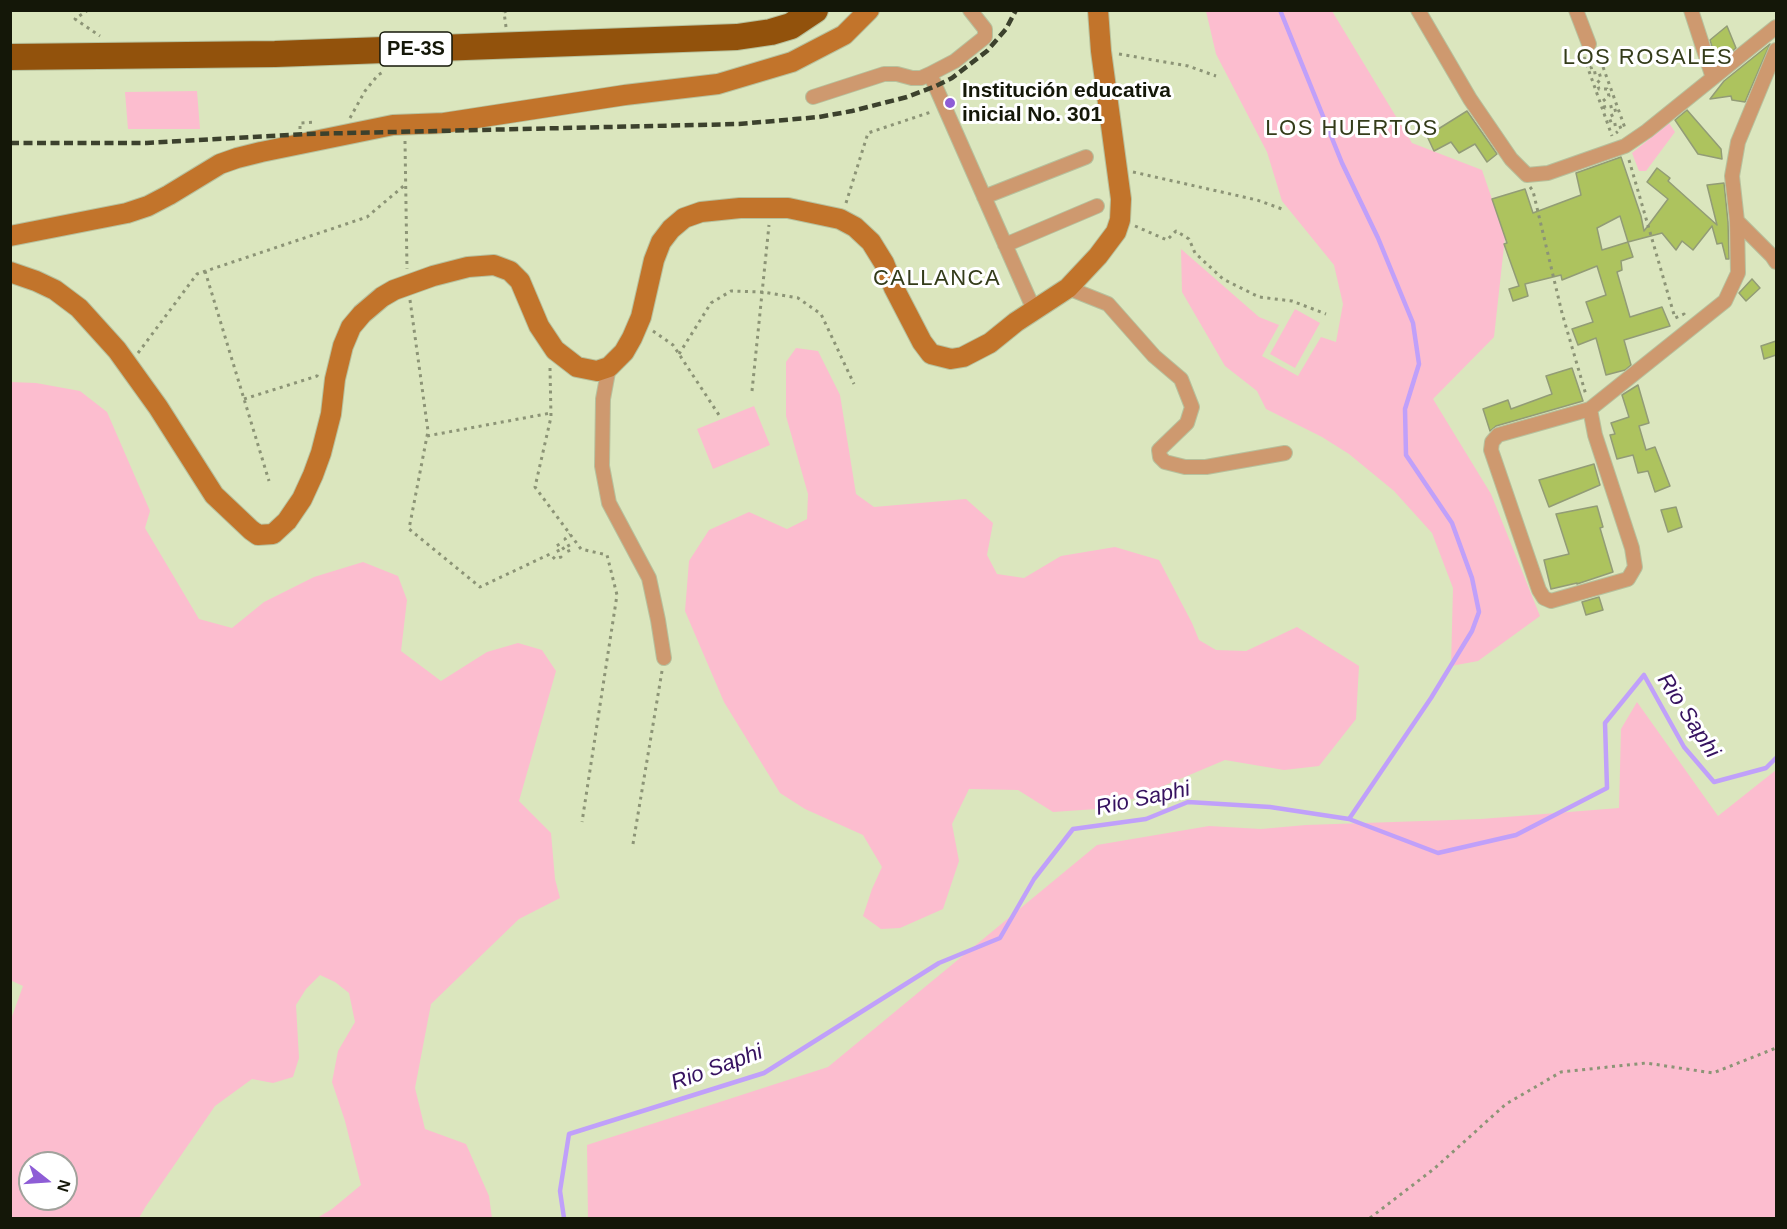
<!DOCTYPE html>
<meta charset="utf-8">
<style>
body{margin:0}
#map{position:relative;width:1787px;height:1229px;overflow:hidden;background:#dbe6be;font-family:Arial,sans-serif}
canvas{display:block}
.frame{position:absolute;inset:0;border:12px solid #141708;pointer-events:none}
.north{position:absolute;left:18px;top:1151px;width:60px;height:60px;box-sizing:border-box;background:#fff;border:2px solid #a1a29c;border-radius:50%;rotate:107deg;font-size:16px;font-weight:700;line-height:24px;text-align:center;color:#141708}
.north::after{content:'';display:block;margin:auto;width:21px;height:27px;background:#8e5dd6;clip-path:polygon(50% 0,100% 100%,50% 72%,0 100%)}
</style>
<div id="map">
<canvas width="1787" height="1229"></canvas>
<div class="frame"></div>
<div class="north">N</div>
</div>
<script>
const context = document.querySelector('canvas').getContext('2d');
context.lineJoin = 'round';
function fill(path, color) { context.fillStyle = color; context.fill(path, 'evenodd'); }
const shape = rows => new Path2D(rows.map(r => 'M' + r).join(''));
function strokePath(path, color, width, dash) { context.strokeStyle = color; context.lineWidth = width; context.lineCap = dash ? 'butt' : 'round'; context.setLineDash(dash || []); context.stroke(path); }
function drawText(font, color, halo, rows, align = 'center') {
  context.font = font + ' Arial,sans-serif'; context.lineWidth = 6; context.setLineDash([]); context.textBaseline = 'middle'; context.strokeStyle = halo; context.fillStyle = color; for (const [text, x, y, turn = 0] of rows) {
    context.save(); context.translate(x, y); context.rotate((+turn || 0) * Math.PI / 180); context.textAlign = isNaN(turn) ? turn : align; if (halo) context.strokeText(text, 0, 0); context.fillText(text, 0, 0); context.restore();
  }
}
fill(shape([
 [1206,11,1332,11,1412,143,1482,170,1505,237,1494,337,1433,399,1491,494,1540,616,1478,661,1451,666,1453,588,1432,533,1394,491,1349,454,1322,437,1266,409,1257,391,1225,366,1182,292,1181,249,1259,317,1279,325,1262,356,1298,376,1321,337,1336,342,1343,304,1334,265,1282,201,1267,152,1216,54],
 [197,91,200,129,128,129,125,92],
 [1669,123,1675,132,1646,171,1639,171,1632,153],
 [1295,309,1320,323,1295,368,1270,354],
 [796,348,818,351,840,395,856,494,874,507,966,499,993,523,987,555,997,574,1024,578,1061,556,1115,547,1159,560,1192,623,1199,640,1216,650,1246,651,1297,627,1359,666,1356,719,1319,766,1284,770,1225,760,1111,808,1053,812,1018,790,969,789,952,824,959,861,943,909,900,928,881,929,863,916,872,889,882,867,863,835,805,809,780,793,724,702,685,611,689,561,709,530,749,512,787,529,807,519,808,494,786,416,786,362],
 [10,382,36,383,80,391,107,412,150,511,145,528,199,619,232,628,264,602,314,577,363,562,398,576,407,600,401,651,441,681,487,652,518,643,542,650,556,671,519,801,551,833,555,879,560,898,519,919,431,1004,415,1088,425,1129,466,1144,489,1196,492,1218,317,1218,332,1209,361,1185,345,1121,332,1082,338,1051,355,1022,349,993,335,982,320,975,306,989,296,1005,299,1058,293,1077,273,1083,252,1079,215,1106,146,1206,139,1218,11,1218,10,1022,23,986,10,980],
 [30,1163,66,1163,66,1199,30,1199],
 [754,406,770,445,713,469,697,429],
 [1637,702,1718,816,1776,770,1776,1218,588,1218,587,1145,828,1067,1097,845,1209,826,1261,829,1306,825,1481,819,1619,808,1621,729]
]), '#fcbdcf');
strokePath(shape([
 [1280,10,1342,163,1378,238,1413,323,1419,364,1405,409,1406,455,1452,523,1472,578,1479,612,1472,631,1431,698,1349,819],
 [564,1218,560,1191,569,1134,764,1073,939,963,1000,938,1034,879,1073,829,1146,819,1188,802,1270,807,1349,819,1438,853,1516,835,1607,788,1605,723,1644,675,1684,747,1714,782,1766,768,1776,758]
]), '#c0a0fa', 4.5);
const building = shape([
 [1727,26,1736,48,1717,63,1710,40,1727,26],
 [1770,44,1745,102,1732,100,1731,96,1710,99,1724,81,1770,44],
 [1687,110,1721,149,1722,159,1698,154,1675,120,1687,110],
 [1467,111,1497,154,1487,162,1475,144,1459,153,1451,142,1434,151,1427,136,1467,111],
 [1621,157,1641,216,1644,231,1668,199,1647,182,1657,168,1670,178,1668,181,1717,225,1707,185,1724,183,1728,222,1729,259,1726,259,1722,243,1717,244,1712,226,1693,250,1682,241,1676,250,1662,233,1628,242,1633,257,1621,261,1622,270,1617,272,1630,317,1662,307,1670,326,1624,340,1631,365,1625,370,1606,375,1596,338,1578,345,1572,329,1593,322,1586,302,1606,295,1597,266,1562,280,1561,275,1525,284,1528,296,1513,301,1509,289,1519,286,1504,244,1507,243,1492,199,1525,189,1533,213,1581,195,1576,173,1621,157],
 [1620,216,1628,242,1602,250,1597,228,1620,216],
 [1752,279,1760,288,1746,301,1739,293,1752,279],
 [1776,341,1776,355,1764,359,1761,346,1776,341],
 [1572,368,1583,401,1496,426,1490,431,1483,409,1508,400,1511,409,1552,394,1546,376,1572,368],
 [1638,385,1649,423,1639,426,1646,450,1655,447,1670,486,1655,492,1648,471,1638,473,1633,455,1617,459,1610,435,1615,434,1611,423,1629,417,1622,395,1638,385],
 [1594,464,1600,485,1549,507,1539,480,1594,464],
 [1597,506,1603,527,1600,528,1613,572,1577,584,1577,583,1551,589,1544,560,1569,554,1556,514,1597,506],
 [1676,507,1682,527,1668,532,1661,510,1676,507],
 [1599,597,1603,610,1586,615,1582,602,1599,597]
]);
fill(building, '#adc35e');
strokePath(building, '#929c76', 1.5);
const street = shape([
 [970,10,985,29,985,37,955,61,930,74,1034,310],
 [1418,10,1470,99,1511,159,1527,175,1548,173,1625,146,1647,131,1776,27],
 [1576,10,1589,44],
 [1691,10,1713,78],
 [813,97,884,74,897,74,912,78,921,78,930,74],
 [984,197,1086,157],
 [1737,221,1772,256,1776,262],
 [1005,245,1097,206],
 [1068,288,1108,304,1154,356,1181,379,1192,407,1187,423,1159,450,1160,457,1165,462,1185,467,1206,467,1285,453],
 [609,367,603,399,602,466,609,503,649,578,658,620,664,658],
 [1590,409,1498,435,1492,442,1491,450,1539,590,1544,598,1551,601,1628,579,1635,567,1632,548,1595,435,1590,409,1725,301,1738,273,1737,221,1732,176,1738,142,1776,50]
]);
const secondary = shape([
 [10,236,127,213,148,206,169,195,220,164,237,158,261,152,393,125,444,123,625,95,718,84,792,62,844,35,869,10],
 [10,272,36,281,55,290,79,308,117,350,158,407,214,495,251,530,258,535,273,534,287,521,302,499,313,475,321,453,331,414,335,379,343,346,351,327,362,314,382,297,394,290,433,276,468,267,494,265,510,271,520,281,539,326,555,350,577,367,597,371,609,367,624,352,632,338,641,317,654,260,661,242,671,229,684,218,701,212,740,208,788,208,840,219,855,227,871,242,884,263,894,288,922,342,931,354,951,359,963,357,990,343,1016,322,1068,288,1098,256,1116,232,1120,220,1121,199,1101,51,1098,10]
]);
const highway = shape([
 [10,57,275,54,737,37,771,32,791,26,815,10]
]);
strokePath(street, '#b7c19d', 16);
strokePath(secondary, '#b7c19d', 22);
strokePath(highway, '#b7c19d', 28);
strokePath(shape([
 [88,10,75,19,100,36],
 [506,27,504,12,509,10],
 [1598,53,1625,128],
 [1119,54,1188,66,1216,76],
 [1595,54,1597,61,1591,67,1593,73,1599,72,1601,79,1597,83,1599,89,1607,89,1609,96,1603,101,1605,108,1614,106,1616,113,1609,117,1612,125,1619,124,1621,129,1616,133],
 [1584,57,1612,136],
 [350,118,365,91,378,75,385,71],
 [300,129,300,123,315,122],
 [405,141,407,269],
 [1629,160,1675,318,1684,314,1685,316],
 [1133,172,1257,200,1282,209],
 [1530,187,1533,191,1562,313,1586,395],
 [846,203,868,133,931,112],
 [1135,226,1167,240,1176,231,1189,239,1195,253,1223,279,1259,297,1292,301,1326,314],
 [205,271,269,481],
 [410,300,428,431,409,529,480,587,550,554,555,559,561,557,556,546,560,544,566,552,571,550,565,539,570,534],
 [653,331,673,345,719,415],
 [138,353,197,274,367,217,406,184],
 [679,354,711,303,731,291,763,292,798,298,821,314,854,384],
 [550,368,551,417,535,487,581,549,607,555,617,595,582,822],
 [752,391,769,225],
 [244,399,317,376,318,373],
 [427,436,551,413],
 [633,844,662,671],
 [1370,1218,1435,1168,1506,1104,1561,1072,1646,1063,1713,1073,1776,1048]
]), '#8c9476', 3, [3, 4.5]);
strokePath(street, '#ce996f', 14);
strokePath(secondary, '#c2742b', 20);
strokePath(highway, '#92520c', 26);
strokePath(shape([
 [10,143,147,143,305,134,739,124,819,117,852,111,907,97,936,86,952,78,987,51,1006,29,1016,10]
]), '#3c412d', 4.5, [9, 4.5]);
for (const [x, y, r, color] of [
 [950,103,6,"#8e5dd6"]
]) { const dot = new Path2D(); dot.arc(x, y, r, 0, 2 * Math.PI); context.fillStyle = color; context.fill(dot); strokePath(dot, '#fff', 2); }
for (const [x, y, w] of [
 [416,49,72]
]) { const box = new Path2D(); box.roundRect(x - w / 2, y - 17, w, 34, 4.5); context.fillStyle = '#fff'; context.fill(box); strokePath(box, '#141708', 1.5); }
drawText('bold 20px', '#141708', null, [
 ["PE-3S",416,49]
]);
drawText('bold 21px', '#141708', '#fff', [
 ["Institución educativa",962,91],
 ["inicial No. 301",962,115]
], 'left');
context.letterSpacing = '1.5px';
drawText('22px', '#343c1a', '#fff', [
 ["LOS ROSALES",1648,58],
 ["LOS HUERTOS",1352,129],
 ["CALLANCA",937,279]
]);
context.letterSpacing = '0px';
drawText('italic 22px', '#361260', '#fff', [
 ["Rio Saphi",1688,716,57],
 ["Rio Saphi",1143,799,-12],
 ["Rio Saphi",717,1068,-20]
]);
</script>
